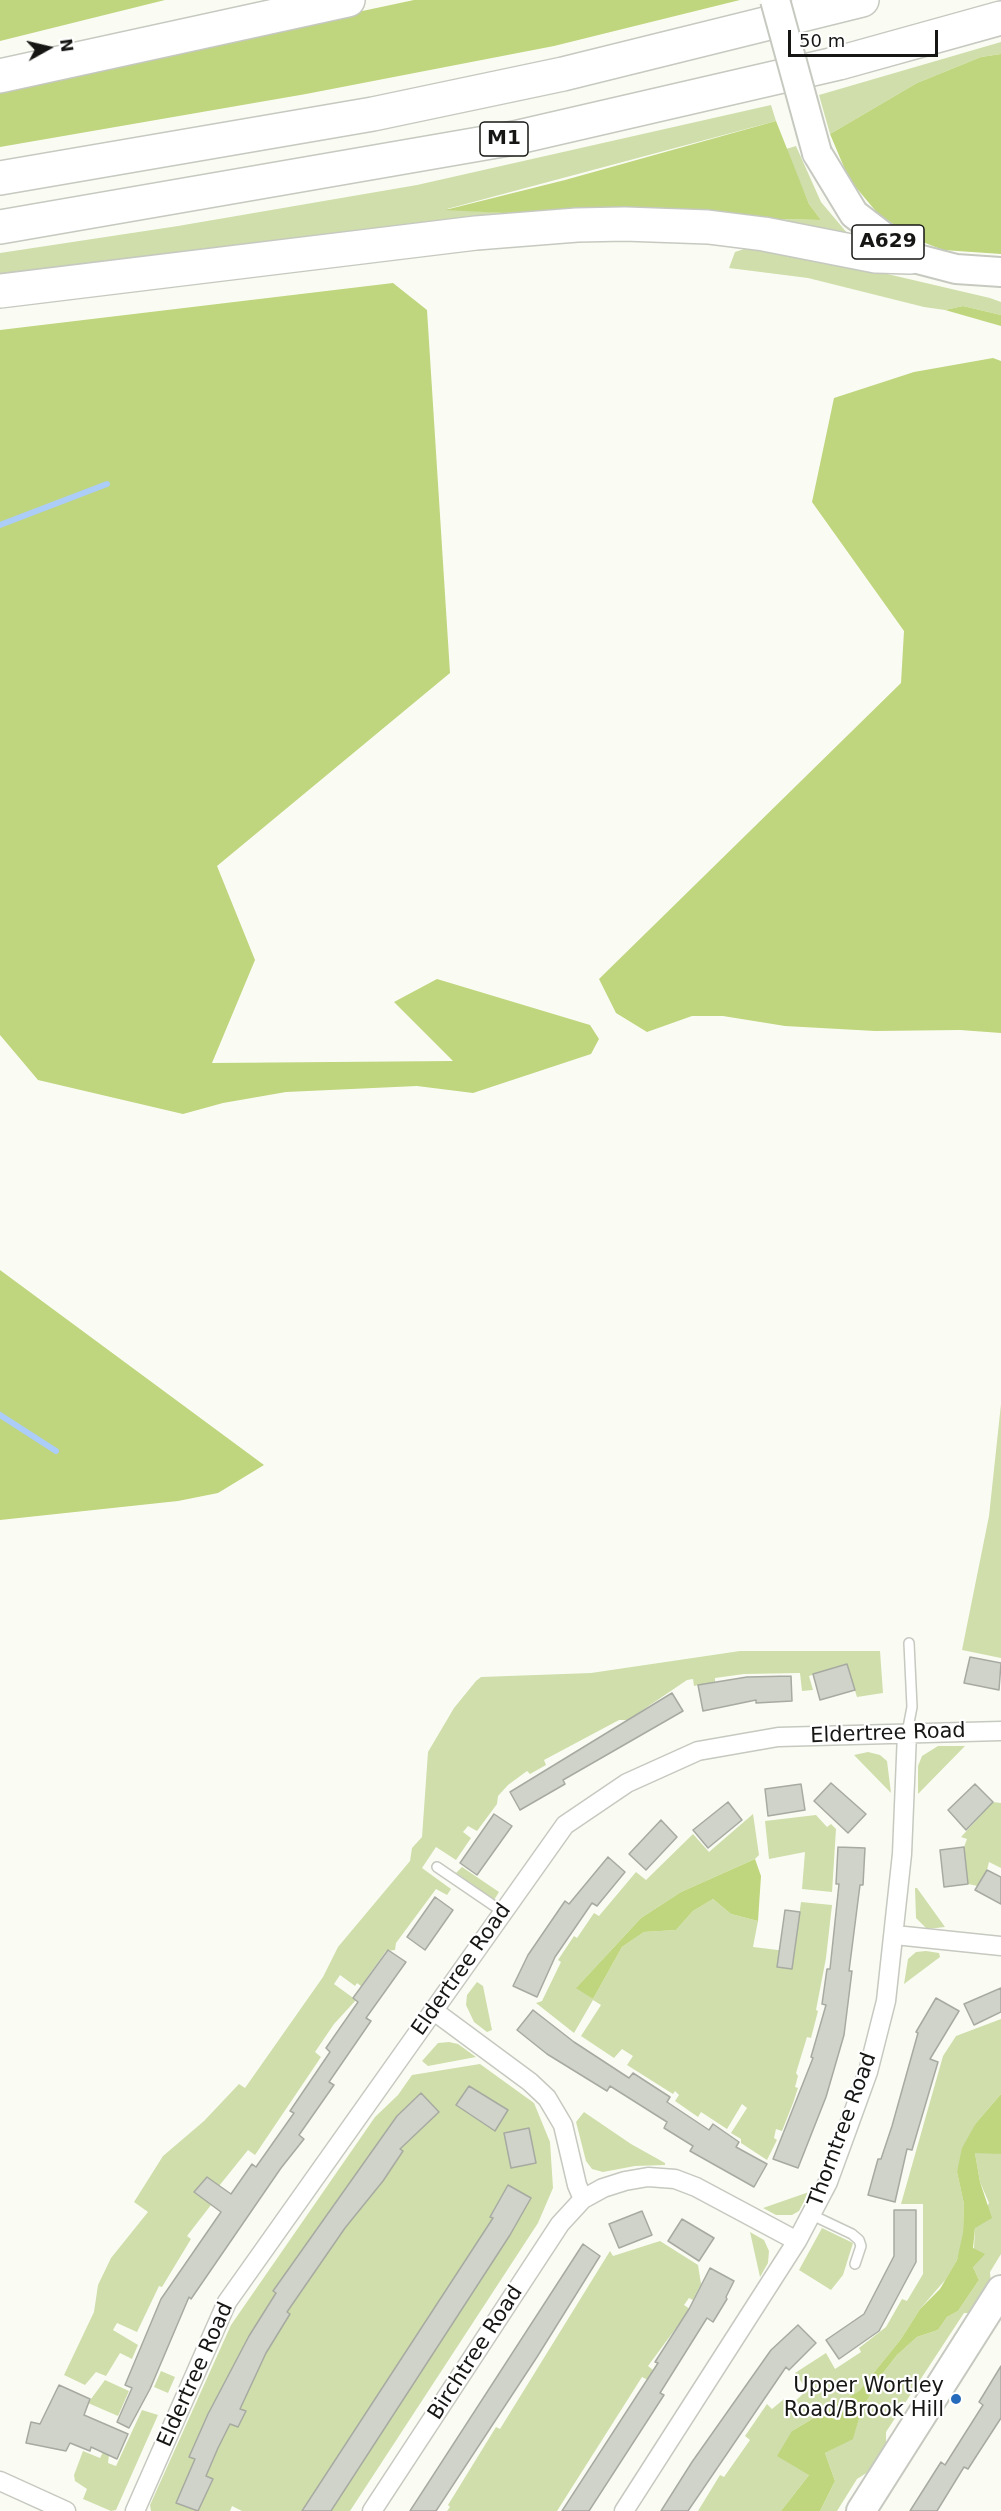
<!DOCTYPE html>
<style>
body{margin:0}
#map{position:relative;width:1001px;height:2511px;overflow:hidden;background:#fafcf3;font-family:"DejaVu Sans",sans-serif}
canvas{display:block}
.north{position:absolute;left:18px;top:18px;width:60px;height:60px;-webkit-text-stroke:4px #fff;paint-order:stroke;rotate:82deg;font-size:16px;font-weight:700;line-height:24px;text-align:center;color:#161714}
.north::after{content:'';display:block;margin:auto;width:21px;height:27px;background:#161714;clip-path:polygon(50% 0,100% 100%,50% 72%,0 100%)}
.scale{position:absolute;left:788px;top:30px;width:150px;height:27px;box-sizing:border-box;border:3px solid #161714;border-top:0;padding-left:8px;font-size:18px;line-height:21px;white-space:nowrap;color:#161714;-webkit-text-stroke:4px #fff;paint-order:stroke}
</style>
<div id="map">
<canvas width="1001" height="2511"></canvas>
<div class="north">N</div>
<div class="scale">50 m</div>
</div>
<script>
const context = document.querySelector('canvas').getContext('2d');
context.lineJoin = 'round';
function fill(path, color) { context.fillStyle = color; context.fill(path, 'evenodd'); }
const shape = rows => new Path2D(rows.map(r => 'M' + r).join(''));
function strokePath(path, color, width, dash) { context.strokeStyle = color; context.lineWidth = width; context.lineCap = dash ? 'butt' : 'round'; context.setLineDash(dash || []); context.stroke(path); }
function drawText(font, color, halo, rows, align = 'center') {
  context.font = font + ' "DejaVu Sans",sans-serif'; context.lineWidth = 4.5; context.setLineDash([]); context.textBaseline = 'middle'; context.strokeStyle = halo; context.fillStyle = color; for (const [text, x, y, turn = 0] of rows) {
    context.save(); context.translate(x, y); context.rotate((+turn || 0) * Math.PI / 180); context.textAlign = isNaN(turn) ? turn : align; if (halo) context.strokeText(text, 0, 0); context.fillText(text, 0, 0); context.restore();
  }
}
fill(shape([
 [1001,42,1001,54,981,57,917,83,830,134,819,95],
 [771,105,776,121,447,209,504,213,631,207,435,227,0,278,0,253,178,226,417,185],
 [796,146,821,202,848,234,735,218,821,220,809,204,786,149],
 [759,244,990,298,1001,302,1001,315,963,306,945,310,924,307,808,278,729,268,735,252],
 [1001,1404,1001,1658,962,1650,989,1516],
 [740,1651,880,1651,883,1693,857,1697,847,1665,809,1676,813,1690,802,1691,800,1673,744,1674,715,1678,715,1682,694,1686,693,1679,687,1680,628,1720,619,1720,544,1760,546,1765,530,1774,527,1771,508,1785,498,1796,497,1804,477,1831,468,1826,463,1832,471,1838,456,1860,436,1847,422,1868,451,1889,447,1895,436,1889,396,1943,395,1950,386,1951,361,1986,357,1983,355,1986,340,1975,334,1984,356,2000,334,2024,315,2052,321,2057,255,2155,248,2150,219,2186,207,2177,195,2192,211,2205,187,2236,191,2239,162,2287,159,2286,137,2332,117,2323,113,2330,138,2345,132,2359,120,2353,106,2376,96,2372,85,2385,64,2375,94,2312,98,2285,111,2258,148,2212,134,2202,163,2156,204,2121,239,2084,245,2088,323,1977,338,1947,410,1861,412,1848,422,1837,428,1752,454,1708,476,1681,481,1677,591,1673],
 [938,1746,965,1746,918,1794,918,1766,922,1756],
 [868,1752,880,1755,887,1761,891,1793,854,1755],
 [993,1802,1001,1803,1001,1868,989,1862,987,1870,978,1886,968,1884,964,1847,967,1839,961,1837],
 [753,1814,759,1855,755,1859,681,1892,641,1918,577,1987,593,1999,622,1947,644,1932,676,1930,693,1911,713,1899,731,1914,758,1921,753,1947,794,1952,801,1902,832,1905,826,1958,816,2010,818,2011,811,2038,807,2037,796,2073,798,2076,795,2087,798,2088,793,2103,782,2131,776,2129,774,2138,777,2140,767,2160,741,2143,741,2139,731,2133,747,2108,742,2104,727,2129,701,2112,698,2117,675,2101,679,2095,675,2091,673,2094,627,2065,633,2056,622,2049,614,2058,581,2036,601,2005,593,2000,574,2033,536,2003,542,2001,561,1962,558,1960,574,1936,577,1938,594,1913,599,1916,636,1872,646,1880,693,1834,709,1852],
 [816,1815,827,1827,831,1824,836,1829,832,1892,802,1889,805,1852,769,1859,765,1821],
 [462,1867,499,1892,494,1900,456,1873],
 [915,1888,917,1888,945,1927,927,1929,916,1918],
 [926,1951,939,1953,940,1957,904,1984,908,1959,916,1952],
 [477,1982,483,1986,492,2030,487,2032,474,2022,466,2005,467,1995],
 [1001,2019,1001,2094,976,2123,957,2172,964,2204,963,2239,957,2260,946,2279,920,2309,901,2339,859,2391,792,2431,809,2475,781,2511,698,2511,720,2475,724,2477,750,2440,745,2436,767,2404,772,2409,784,2399,790,2406,807,2390,795,2373,826,2353,835,2369,861,2352,859,2348,886,2327,902,2299,907,2301,923,2274,923,2204,901,2204,943,2056,956,2036],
 [449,2042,458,2044,476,2057,428,2066,422,2061,438,2043],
 [480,2064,534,2103,550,2142,553,2188,538,2223,350,2511,242,2511,232,2506,230,2511,151,2511,150,2505,231,2325,375,2117,398,2095,412,2075],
 [584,2112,631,2144,665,2163,665,2165,635,2166,603,2172,592,2169,586,2161,576,2122],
 [987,2152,1001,2154,1001,2254,990,2272,991,2285,974,2313,964,2313,886,2432,886,2451,876,2467,857,2479,837,2511,820,2511,835,2481,825,2453,853,2438,862,2409,883,2373,897,2355,917,2337,938,2330,947,2317,958,2311,979,2280,973,2267,975,2228,989,2203,980,2182,975,2153],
 [809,2192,799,2211,792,2215,776,2215,763,2208],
 [822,2228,853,2243,843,2275,831,2290,799,2270],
 [750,2232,764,2240,769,2251,768,2263,760,2277],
 [660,2241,698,2265,701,2284,693,2300,689,2298,684,2305,690,2309,648,2366,653,2370,648,2380,642,2377,557,2511,447,2511,450,2507,448,2505,496,2427,500,2429,610,2251,613,2256],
 [161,2371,175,2377,168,2393,154,2387],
 [105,2380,129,2391,118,2416,88,2403],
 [142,2410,158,2415,116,2510,111,2511,83,2499,87,2489,75,2481,74,2475,83,2451,100,2458,103,2452,109,2455,108,2463,116,2466]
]), '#cfdeab');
fill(shape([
 [0,0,165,0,0,41],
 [414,0,740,0,554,46,306,94,0,147,0,88],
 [1001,54,1001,254,943,250,920,241,879,215,849,179,830,134,917,83,981,57],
 [776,121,809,204,821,220,735,218,631,207,504,213,445,210,565,180],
 [393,283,427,310,450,673,217,866,255,960,212,1063,453,1061,394,1002,437,979,590,1025,599,1039,591,1054,473,1093,417,1086,286,1092,223,1103,183,1114,38,1080,0,1035,0,330],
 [963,306,1001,315,1001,326,945,310],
 [993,358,1001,361,1001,1033,960,1030,875,1031,785,1026,723,1016,692,1016,647,1032,616,1013,599,979,901,683,904,631,812,502,834,398,914,372],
 [0,1270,264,1465,218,1493,178,1501,0,1520],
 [755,1859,761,1876,758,1921,731,1914,713,1899,693,1911,676,1930,644,1932,622,1947,593,1999,576,1988,641,1918,681,1892],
 [1001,2094,1001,2154,975,2153,980,2182,992,2218,975,2228,973,2248,985,2254,973,2267,979,2280,958,2311,947,2317,938,2330,917,2337,897,2355,883,2373,862,2409,853,2439,825,2453,835,2481,820,2511,781,2511,809,2475,777,2456,792,2431,859,2391,901,2339,920,2309,940,2289,957,2260,963,2233,964,2204,957,2172,962,2148,976,2123]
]), '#bfd57e');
strokePath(shape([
 [0,525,107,484],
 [0,1415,56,1451]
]), '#accdf7', 6);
const building = shape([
 [970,1657,1001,1663,999,1690,964,1683,970,1657],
 [847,1664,855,1690,820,1700,813,1674,847,1664],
 [791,1676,792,1701,756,1703,756,1700,703,1711,698,1685,747,1677,791,1676],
 [672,1693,683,1711,563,1780,565,1784,520,1810,510,1792,672,1693],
 [831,1783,866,1814,848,1833,814,1801,831,1783],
 [801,1784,805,1810,768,1816,765,1789,801,1784],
 [975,1784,993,1802,966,1830,948,1810,975,1784],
 [728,1802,742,1820,708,1848,693,1830,728,1802],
 [494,1814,512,1826,477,1875,460,1863,494,1814],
 [661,1820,677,1837,646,1870,629,1854,661,1820],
 [838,1847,865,1848,863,1885,860,1885,849,1971,852,1971,844,2035,826,2097,798,2168,773,2159,813,2058,811,2057,826,2005,822,2004,827,1969,830,1969,839,1884,836,1884,838,1847],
 [964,1847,968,1884,944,1887,940,1850,964,1847],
 [608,1857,625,1872,597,1906,592,1903,555,1957,537,1997,513,1986,528,1955,565,1901,569,1904,608,1857],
 [987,1870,1001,1877,1001,1904,975,1890,987,1870],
 [435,1897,453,1910,425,1950,407,1937,435,1897],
 [785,1910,800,1912,792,1969,777,1967,785,1910],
 [388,1950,406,1962,366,2018,371,2021,329,2082,334,2085,299,2135,304,2139,281,2168,191,2299,189,2297,150,2389,129,2428,117,2422,132,2388,125,2385,161,2299,221,2212,194,2192,207,2177,231,2194,252,2164,256,2167,294,2113,290,2111,330,2052,326,2048,358,2002,353,1998,388,1950],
 [1001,1988,1001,2012,974,2025,964,2004,1001,1988],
 [936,1998,959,2011,930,2059,938,2062,912,2150,907,2149,895,2202,868,2195,878,2159,881,2159,892,2126,918,2033,916,2032,936,1998],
 [533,2010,574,2042,629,2078,633,2073,670,2097,667,2102,709,2130,713,2124,739,2142,736,2147,767,2164,754,2187,690,2151,693,2146,664,2128,667,2122,610,2086,607,2091,547,2054,517,2030,533,2010],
 [469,2086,508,2110,495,2131,456,2105,469,2086],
 [421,2093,439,2112,400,2149,403,2151,383,2181,345,2228,287,2312,290,2314,266,2353,240,2409,246,2411,238,2427,230,2424,218,2448,206,2476,213,2479,198,2511,176,2503,195,2459,189,2457,208,2414,249,2336,276,2293,273,2291,397,2116,421,2093],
 [529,2128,536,2163,511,2168,504,2133,529,2128],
 [508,2185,531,2198,510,2235,331,2511,302,2511,493,2218,490,2217,508,2185],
 [894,2210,916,2210,916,2262,879,2331,839,2359,826,2340,864,2314,894,2256,894,2210],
 [642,2211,652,2235,619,2248,609,2224,642,2211],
 [682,2219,714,2238,699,2261,668,2241,682,2219],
 [583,2244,600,2256,537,2357,436,2511,410,2511,583,2244],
 [710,2268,734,2281,726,2297,727,2299,713,2322,707,2318,660,2393,664,2395,589,2511,562,2511,658,2363,655,2362,689,2309,710,2268],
 [798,2325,816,2343,789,2370,786,2367,688,2511,661,2511,692,2462,771,2350,798,2325],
 [1001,2366,1001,2418,977,2455,968,2469,964,2467,937,2511,910,2511,941,2462,945,2465,983,2405,979,2402,1001,2366],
 [59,2385,90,2399,84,2415,128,2434,117,2459,91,2447,90,2451,70,2443,66,2451,26,2443,31,2422,40,2424,59,2385]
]);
fill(building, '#d0d3ca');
strokePath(building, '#a7aaa1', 1.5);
const lane = shape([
 [907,1733,912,1707,909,1643],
 [437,1867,503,1912],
 [812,2215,852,2234,859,2240,861,2246,855,2264]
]);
const street = shape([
 [895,1935,1001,1946],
 [434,2011,530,2082,547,2098,563,2125,577,2185,583,2199,603,2188,625,2181,648,2177,675,2179,696,2187,797,2241],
 [0,2481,66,2511],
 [135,2511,227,2302,565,1825,627,1783,698,1751,778,1737,1001,1731],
 [372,2511,560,2224,583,2199],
 [624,2511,797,2241,828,2182,847,2130,868,2072,886,2001,902,1854,907,1733]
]);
const primary = shape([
 [817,153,854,214,910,257,956,269,1001,272],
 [861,2511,1001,2290]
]);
const highway = shape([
 [0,76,348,0],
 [0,178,373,114,563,74,862,0],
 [0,227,514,138,839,63,1001,18],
 [0,291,476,233,577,225,625,224,708,227,764,234,876,256,910,257]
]);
strokePath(lane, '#c6c9c0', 12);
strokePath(street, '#c6c9c0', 21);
strokePath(primary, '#c6c9c0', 32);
strokePath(highway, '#c6c9c0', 36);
strokePath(lane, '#fff', 9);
strokePath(street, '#fff', 18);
strokePath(primary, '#fff', 28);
strokePath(highway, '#fff', 33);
const primaryBridge = shape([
 [775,0,817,153]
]);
strokePath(primaryBridge, '#c6c9c0', 32, []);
strokePath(primaryBridge, '#fff', 28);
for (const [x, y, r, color] of [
 [956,2399,6,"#256abb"]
]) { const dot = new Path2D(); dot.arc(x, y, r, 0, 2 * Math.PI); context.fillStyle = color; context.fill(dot); strokePath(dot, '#fff', 2); }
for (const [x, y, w] of [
 [504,139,48],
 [888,242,72]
]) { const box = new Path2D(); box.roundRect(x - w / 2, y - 17, w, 34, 4.5); context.fillStyle = '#fff'; context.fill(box); strokePath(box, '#161714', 1.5); }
drawText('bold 20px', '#161714', null, [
 ["M1",504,139],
 ["A629",888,242]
]);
drawText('21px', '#161714', '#fff', [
 ["Eldertree Road",888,1734,-2],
 ["Eldertree Road",462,1970,-55],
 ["Thorntree Road",843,2130,-70],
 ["Birchtree Road",476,2353,-57],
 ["Eldertree Road",196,2375,-66]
]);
drawText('21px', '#161714', '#fff', [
 ["Upper Wortley",944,2387],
 ["Road/Brook Hill",944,2411]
], 'right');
</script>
